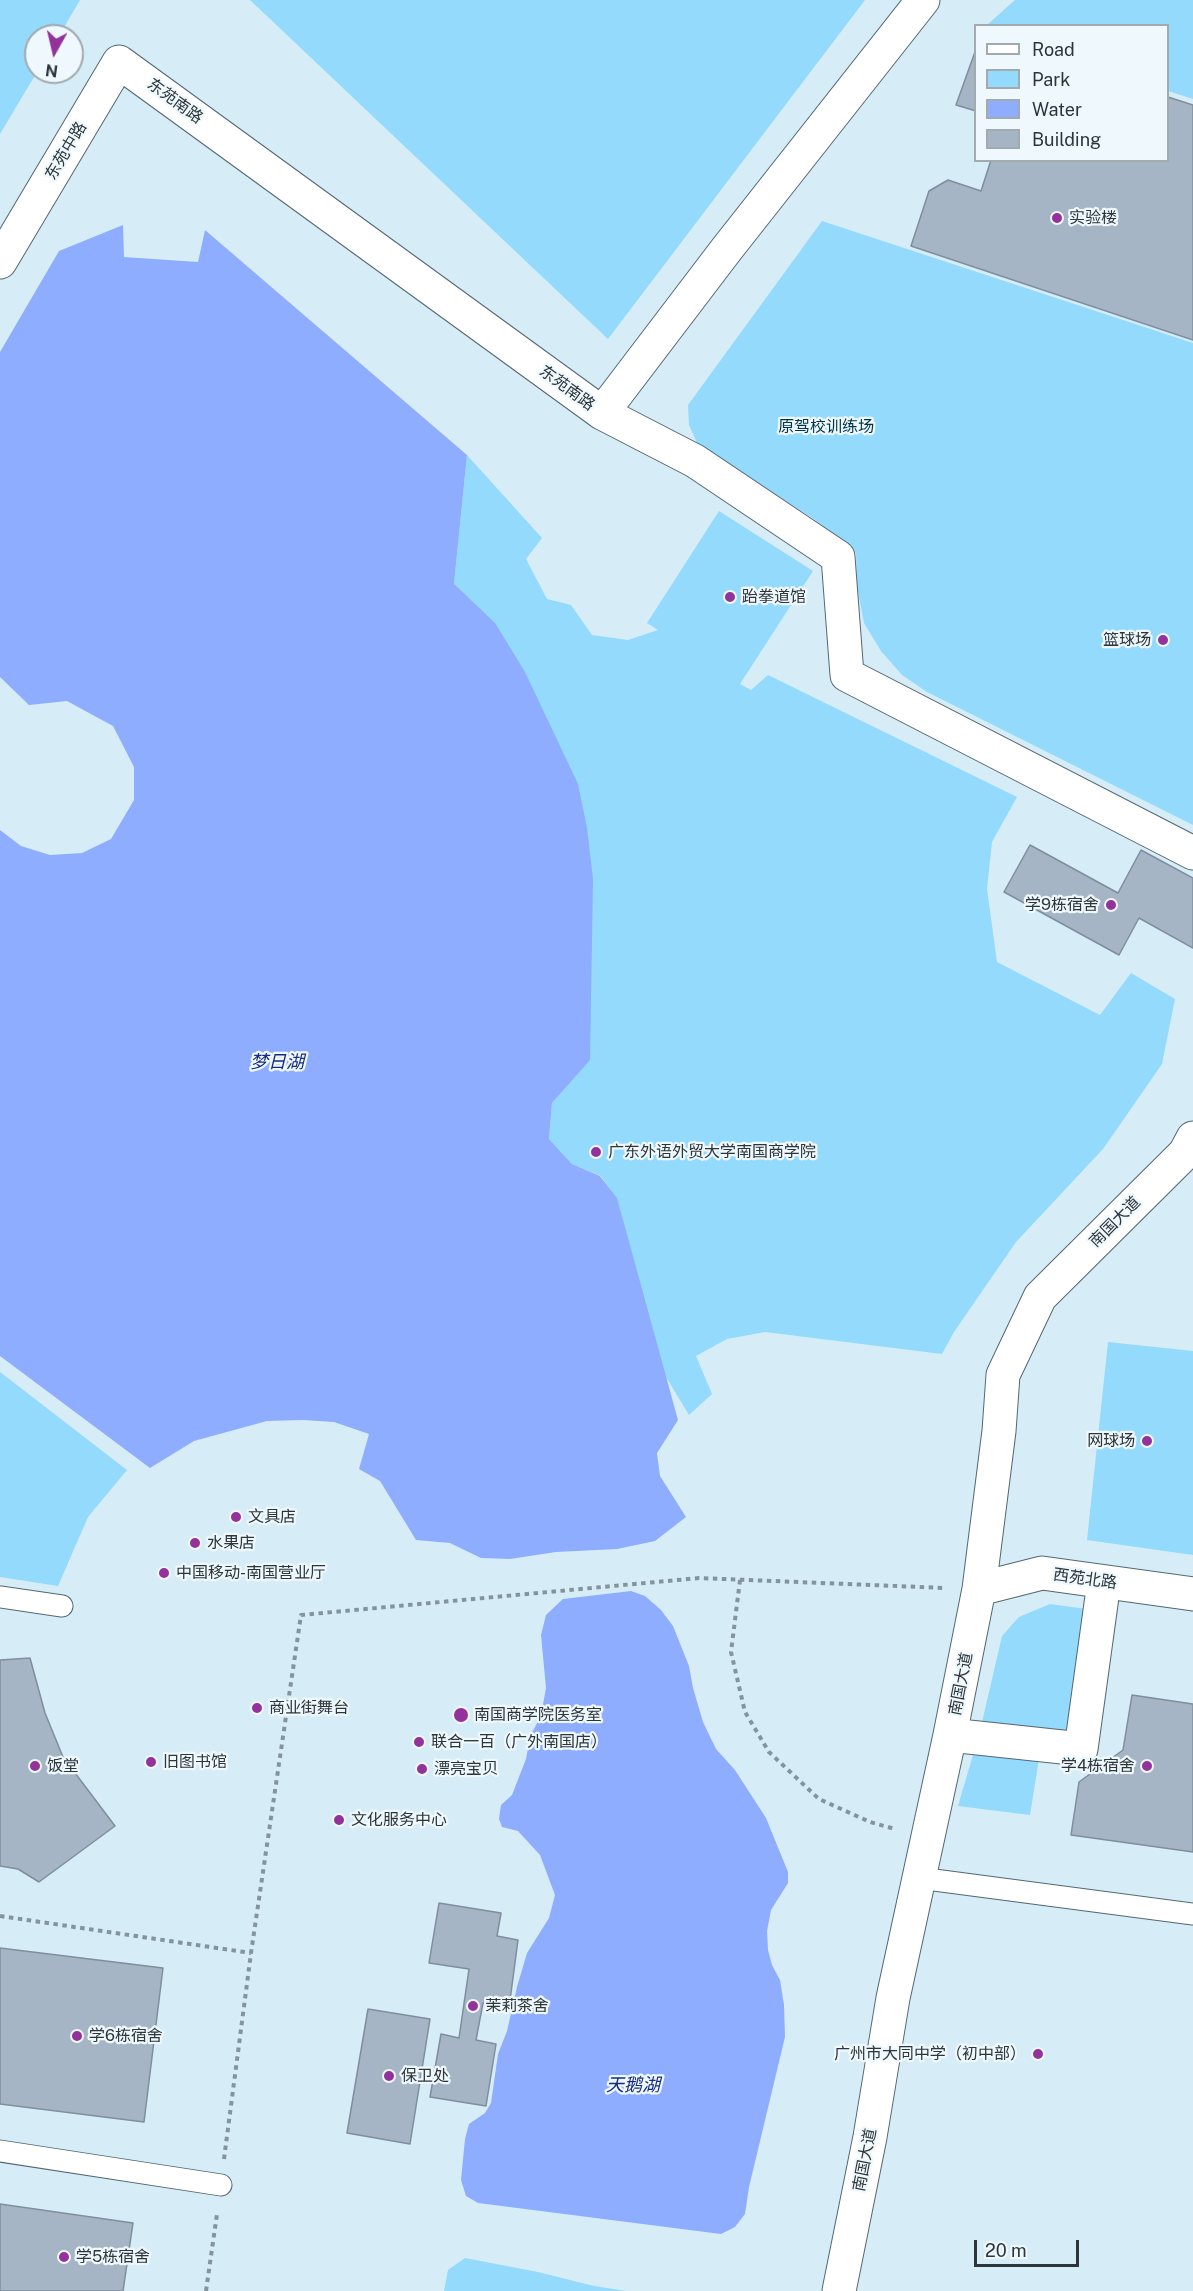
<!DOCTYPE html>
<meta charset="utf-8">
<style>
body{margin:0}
#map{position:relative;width:1193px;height:2291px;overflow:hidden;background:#d6edf8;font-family:"Public Sans",sans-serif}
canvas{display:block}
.legend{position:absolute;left:974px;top:24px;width:195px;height:138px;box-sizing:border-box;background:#eff8fc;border:2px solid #a1aaae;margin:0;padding:8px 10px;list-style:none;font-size:18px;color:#2c3539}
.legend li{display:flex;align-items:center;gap:12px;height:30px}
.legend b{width:30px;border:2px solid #a1aaae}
.north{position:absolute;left:24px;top:24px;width:60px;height:60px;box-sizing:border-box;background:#eff8fc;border:2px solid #a1aaae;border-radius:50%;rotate:188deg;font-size:16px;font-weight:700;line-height:24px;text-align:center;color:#2c3539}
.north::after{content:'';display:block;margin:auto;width:21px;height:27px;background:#93329a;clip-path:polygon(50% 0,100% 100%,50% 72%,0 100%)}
.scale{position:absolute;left:974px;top:2240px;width:105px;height:27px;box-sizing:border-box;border:3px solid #2c3539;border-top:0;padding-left:8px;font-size:18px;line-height:21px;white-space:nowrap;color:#2c3539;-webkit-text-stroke:4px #eff8fc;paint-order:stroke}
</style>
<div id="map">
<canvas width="1193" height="2291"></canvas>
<ul class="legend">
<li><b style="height:8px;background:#fff"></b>Road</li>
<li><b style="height:16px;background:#93dafc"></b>Park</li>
<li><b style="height:16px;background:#8eadff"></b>Water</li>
<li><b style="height:16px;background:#a5b5c5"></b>Building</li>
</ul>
<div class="north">N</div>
<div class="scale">20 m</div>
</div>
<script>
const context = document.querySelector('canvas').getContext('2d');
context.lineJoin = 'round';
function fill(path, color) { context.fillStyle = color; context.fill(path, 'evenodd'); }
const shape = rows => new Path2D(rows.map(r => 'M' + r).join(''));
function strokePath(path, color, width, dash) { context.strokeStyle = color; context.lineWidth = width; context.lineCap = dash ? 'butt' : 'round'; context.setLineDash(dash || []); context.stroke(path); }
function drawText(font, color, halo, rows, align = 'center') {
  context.font = font + ' "Public Sans","Noto Sans SC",sans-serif'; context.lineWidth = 4.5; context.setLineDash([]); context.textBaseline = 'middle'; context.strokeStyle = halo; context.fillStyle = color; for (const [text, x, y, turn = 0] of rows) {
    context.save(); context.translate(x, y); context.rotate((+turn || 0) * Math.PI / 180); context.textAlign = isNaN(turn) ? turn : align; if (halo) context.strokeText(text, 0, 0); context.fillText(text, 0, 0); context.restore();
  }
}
fill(shape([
 [0,0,80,0,59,36,36,36,37,72,0,134],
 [250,0,865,0,608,339],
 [1015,0,1193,0,1193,99,1168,91,1168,26,987,25],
 [822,221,1193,343,1193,825,927,692,902,675,881,651,864,623,857,587,856,553,814,519,698,445,689,425,688,405],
 [467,455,542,538,526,559,547,599,571,605,592,635,628,640,658,630,647,623,719,511,813,571,740,684,751,690,768,675,1017,797,992,842,987,889,997,962,1100,1015,1131,973,1175,999,1162,1064,1103,1149,1016,1242,954,1332,942,1354,765,1332,727,1339,696,1356,712,1394,689,1415,663,1372,617,1199,601,1176,572,1164,549,1139,552,1103,590,1059,454,584],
 [1108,1342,1193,1351,1193,1555,1087,1540],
 [0,1372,127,1470,88,1517,58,1586,0,1577],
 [1050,1604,1087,1609,1070,1733,1039,1759,1030,1815,958,1806,980,1731,1002,1636,1019,1617],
 [465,2258,538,2272,594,2286,626,2291,444,2291,448,2270]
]), '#93dafc');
fill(shape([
 [123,225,124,257,198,262,205,230,467,455,454,584,495,623,525,672,578,784,587,828,593,879,590,1060,552,1103,549,1139,572,1164,600,1176,617,1198,678,1420,657,1453,660,1476,686,1517,655,1541,617,1549,556,1552,510,1559,481,1558,450,1543,416,1540,380,1481,359,1469,369,1434,334,1422,303,1420,267,1421,194,1441,150,1468,0,1356,0,830,21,846,50,855,82,853,111,839,134,800,134,767,113,726,67,701,29,705,0,677,0,352,59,251],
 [631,1591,645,1596,661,1610,673,1626,689,1666,693,1688,703,1722,716,1749,735,1770,766,1818,788,1872,788,1883,771,1910,767,1931,768,1950,772,1965,780,1980,784,2005,785,2037,749,2187,745,2214,735,2227,721,2234,478,2203,466,2196,461,2180,465,2139,469,2124,485,2113,491,2103,498,2054,507,2031,517,1987,527,1953,549,1918,555,1895,540,1855,518,1831,502,1827,499,1819,501,1805,512,1795,526,1759,530,1737,541,1715,546,1688,541,1635,546,1615,563,1599]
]), '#8eadff');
const building = shape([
 [976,49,976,111,956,105,976,49],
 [1168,97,1193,105,1193,340,911,246,929,191,948,180,981,191,991,160,1168,160,1168,97],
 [1030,845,1118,893,1141,850,1193,878,1193,948,1139,918,1119,955,1004,892,1030,845],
 [30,1658,45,1713,63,1757,115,1826,39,1882,18,1869,0,1866,0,1660,30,1658],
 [1132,1695,1193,1704,1193,1852,1071,1835,1079,1782,1123,1750,1132,1695],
 [439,1903,501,1913,497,1936,518,1940,509,2008,483,2003,476,2040,496,2044,486,2106,430,2097,441,2034,459,2038,469,1969,429,1963,439,1903],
 [0,1948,163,1968,144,2122,0,2104,0,1948],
 [368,2009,430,2019,410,2144,347,2133,368,2009],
 [0,2204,133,2223,123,2291,0,2291,0,2204]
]);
fill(building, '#a5b5c5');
strokePath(building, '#7f8e9e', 1.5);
const lane = shape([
 [0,1597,62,1606],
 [919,1878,1193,1914],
 [0,2151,221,2185]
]);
const street = shape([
 [0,262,119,62,602,413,726,250,923,0],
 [602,413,695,461,838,557,847,675,1193,853],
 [979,1589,1042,1573,1193,1594],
 [950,1735,1081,1749,1104,1582],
 [839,2291,870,2137,893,1998,950,1735,979,1589,999,1431,1003,1375,1040,1297,1185,1153,1193,1138]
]);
strokePath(lane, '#536771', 23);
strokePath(street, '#536771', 35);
strokePath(shape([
 [740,1580,731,1652,745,1712,769,1752,819,1799,870,1822,895,1829],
 [0,1916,251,1953],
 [224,2159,251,1953,301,1615,699,1578,945,1588],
 [206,2291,217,2214]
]), '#84949c', 4, [4.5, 4.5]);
strokePath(lane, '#fff', 21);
strokePath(street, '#fff', 33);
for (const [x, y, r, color] of [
 [1057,218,6,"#93329a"],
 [730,597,6,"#93329a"],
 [1163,640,6,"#93329a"],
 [1111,905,6,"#93329a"],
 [596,1152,6,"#93329a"],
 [1147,1441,6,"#93329a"],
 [236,1517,6,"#93329a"],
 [195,1543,6,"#93329a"],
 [164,1573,6,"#93329a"],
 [257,1708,6,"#93329a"],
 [461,1715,8,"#93329a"],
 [419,1742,6,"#93329a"],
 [151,1762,6,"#93329a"],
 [35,1766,6,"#93329a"],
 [1147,1766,6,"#93329a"],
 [422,1769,6,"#93329a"],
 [339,1820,6,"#93329a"],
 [473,2006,6,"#93329a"],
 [77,2036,6,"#93329a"],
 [1038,2054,6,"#93329a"],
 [389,2076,6,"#93329a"],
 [64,2257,6,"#93329a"]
]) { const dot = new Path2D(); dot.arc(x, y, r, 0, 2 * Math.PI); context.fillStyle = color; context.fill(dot); strokePath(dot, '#eff8fc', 2); }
drawText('16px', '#2c3539', '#eff8fc', [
 ["东苑南路",175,101,36],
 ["东苑中路",66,151,-59],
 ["东苑南路",567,388,36],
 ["南国大道",1115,1222,-45],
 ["西苑北路",1085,1579,8],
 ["南国大道",961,1684,-79],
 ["南国大道",865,2160,-79]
]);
drawText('16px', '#2c3539', '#eff8fc', [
 ["实验楼",1069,218],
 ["跆拳道馆",742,597],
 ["篮球场",1151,640,"right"],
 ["学9栋宿舍",1099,905,"right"],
 ["广东外语外贸大学南国商学院",608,1152],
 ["网球场",1135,1441,"right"],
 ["文具店",248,1517],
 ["水果店",207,1543],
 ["中国移动-南国营业厅",176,1573],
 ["商业街舞台",269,1708],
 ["南国商学院医务室",474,1715],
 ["联合一百（广外南国店）",431,1742],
 ["旧图书馆",163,1762],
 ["饭堂",47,1766],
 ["学4栋宿舍",1135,1766,"right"],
 ["漂亮宝贝",434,1769],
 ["文化服务中心",351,1820],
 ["茉莉茶舍",485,2006],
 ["学6栋宿舍",89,2036],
 ["广州市大同中学（初中部）",1026,2054,"right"],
 ["保卫处",401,2076],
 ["学5栋宿舍",76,2257]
], 'left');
drawText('16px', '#003548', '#eff8fc', [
 ["原驾校训练场",826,427]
]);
drawText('italic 18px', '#172a85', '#eff8fc', [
 ["梦日湖",277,1062],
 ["天鹅湖",633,2085]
]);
</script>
